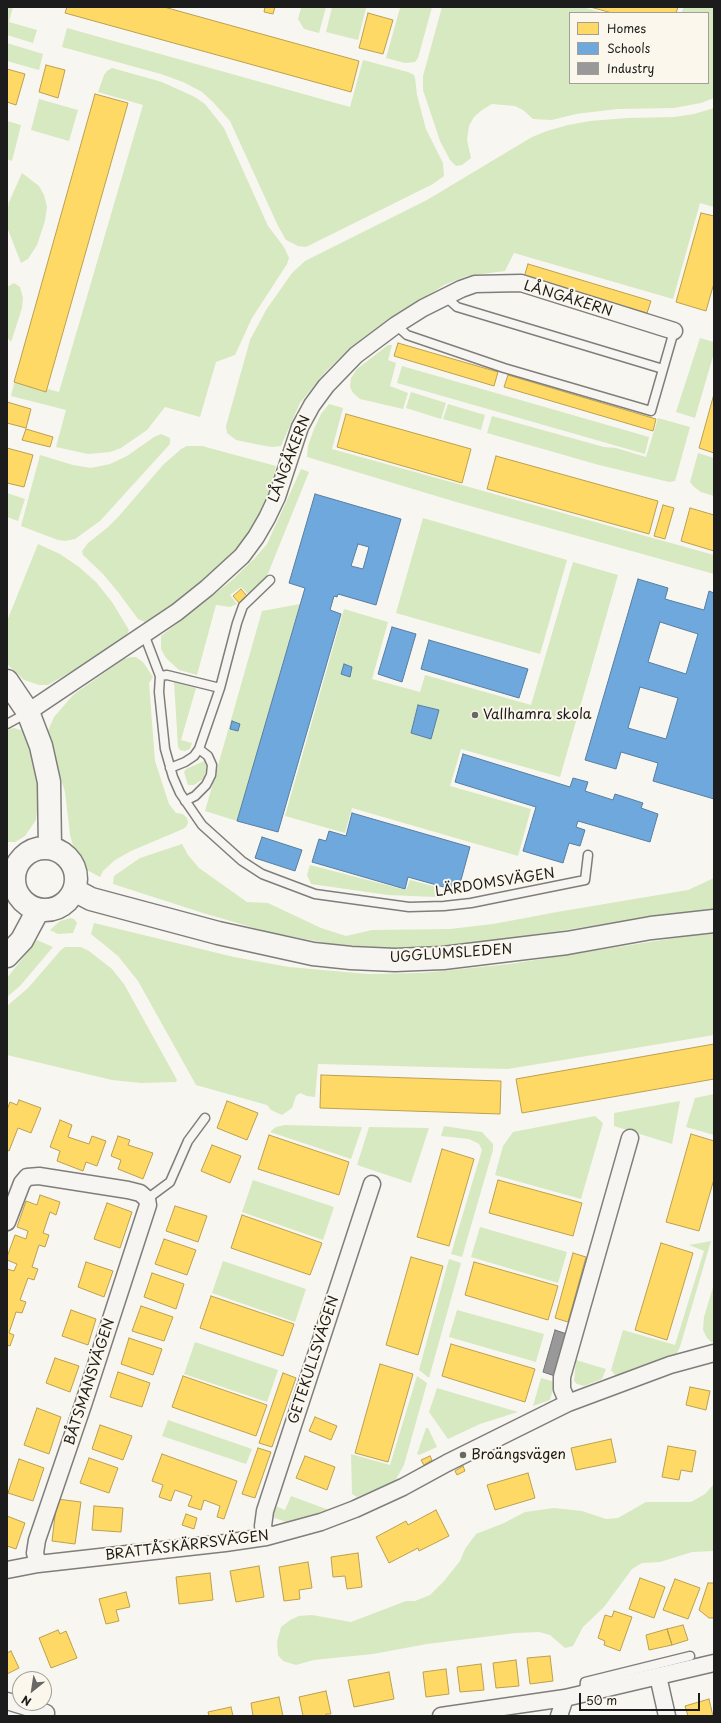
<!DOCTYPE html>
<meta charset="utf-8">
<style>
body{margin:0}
#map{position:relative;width:721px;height:1723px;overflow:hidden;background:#f8f6f0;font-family:"Playpen Sans",sans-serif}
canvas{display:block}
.frame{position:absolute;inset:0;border:8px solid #1c1c1c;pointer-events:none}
.legend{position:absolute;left:569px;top:12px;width:140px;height:72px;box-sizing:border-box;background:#fbf7ec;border:1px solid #a29f99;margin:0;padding:5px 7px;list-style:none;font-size:12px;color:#1c1c1c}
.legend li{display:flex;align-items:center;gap:8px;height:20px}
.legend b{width:20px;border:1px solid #a29f99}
.north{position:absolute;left:12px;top:1671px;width:40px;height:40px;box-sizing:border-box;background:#fbf7ec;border:1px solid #a29f99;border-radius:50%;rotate:210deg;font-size:11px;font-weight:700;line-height:16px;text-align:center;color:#1c1c1c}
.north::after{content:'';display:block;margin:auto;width:14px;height:18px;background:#696866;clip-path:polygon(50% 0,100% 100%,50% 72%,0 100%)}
.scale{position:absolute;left:579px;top:1693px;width:121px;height:18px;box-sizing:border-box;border:2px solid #1c1c1c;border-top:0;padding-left:5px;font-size:12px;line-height:14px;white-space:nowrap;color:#1c1c1c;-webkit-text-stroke:3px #fbf7ec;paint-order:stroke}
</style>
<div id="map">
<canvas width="721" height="1723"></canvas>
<div class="frame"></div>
<ul class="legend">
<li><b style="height:11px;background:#ffd966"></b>Homes</li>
<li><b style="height:11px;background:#6fa8dc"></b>Schools</li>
<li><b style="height:11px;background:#999"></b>Industry</li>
</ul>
<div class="north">N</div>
<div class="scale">50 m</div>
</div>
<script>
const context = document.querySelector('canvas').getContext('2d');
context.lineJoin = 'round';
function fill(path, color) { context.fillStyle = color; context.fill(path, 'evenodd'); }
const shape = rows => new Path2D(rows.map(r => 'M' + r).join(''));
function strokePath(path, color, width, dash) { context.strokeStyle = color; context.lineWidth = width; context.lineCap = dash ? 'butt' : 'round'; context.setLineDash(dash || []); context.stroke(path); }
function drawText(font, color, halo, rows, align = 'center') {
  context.font = font + ' "Playpen Sans",sans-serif'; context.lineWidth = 4; context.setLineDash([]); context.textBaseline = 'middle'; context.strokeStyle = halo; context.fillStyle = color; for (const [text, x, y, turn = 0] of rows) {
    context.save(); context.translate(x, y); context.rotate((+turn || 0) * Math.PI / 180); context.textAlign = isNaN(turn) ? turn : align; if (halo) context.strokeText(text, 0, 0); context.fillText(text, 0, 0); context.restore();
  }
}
fill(shape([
 [7,7,13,7,9,22,37,30,33,43,7,35],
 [304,7,326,7,319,33,304,29,298,19,301,8],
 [332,7,366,8,358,40,326,32],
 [396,7,432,7,418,58,415,62,405,63,386,58,400,8],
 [442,7,582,7,604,13,570,13,570,83,708,83,708,13,681,13,684,7,714,7,714,98,701,103,674,108,617,109,576,114,552,120,533,119,523,110,515,106,492,104,482,110,474,117,469,126,467,140,471,158,462,165,456,166,450,160,440,141,423,90,423,76],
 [67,28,350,107,363,60,408,72,414,75,415,78,417,95,426,129,443,163,444,176,433,184,306,247,298,246,286,240,278,226,230,121,213,102,202,92,183,82,161,74,62,47],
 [7,43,43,54,39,70,7,61],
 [112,68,162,82,195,97,205,104,224,128,268,226,284,247,289,258,287,264,252,318,235,355,216,362,200,417,165,407,147,430,121,448,110,452,88,454,56,447,66,410,11,396,15,380,59,392,143,105,98,92,104,75,107,71],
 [39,99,78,110,69,141,31,130],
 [714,108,714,207,700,203,673,299,514,253,505,271,467,276,444,285,383,324,348,350,326,371,300,403,281,446,272,447,260,445,236,440,227,433,226,426,250,340,266,310,292,273,305,261,427,200,532,137,547,131,568,125,590,121,627,118,674,117,694,114],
 [7,121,21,125,12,161,7,159],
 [22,173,39,186,44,195,47,207,45,221,37,245,28,259,21,263,7,227,7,213,9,202],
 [14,283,20,287,23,298,22,308,11,342,7,337,7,287],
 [700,338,714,342,714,353,695,418,676,412],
 [388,345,392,345,388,360,396,363,390,386,408,393,403,409,360,399,353,393,350,387,351,378,357,369],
 [402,366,649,437,645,454,397,383],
 [411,392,446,403,441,419,406,408],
 [329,404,343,408,332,449,714,555,714,574,456,502,307,457,308,446,314,429,321,414],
 [448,404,485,415,481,430,443,419],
 [492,416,604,447,616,448,646,457,658,418,690,427,675,481,669,482,599,465,487,433],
 [161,434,170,438,170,444,100,521,75,539,65,541,58,540,21,526,40,455,73,465,91,468,110,464,127,456,154,437],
 [187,446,202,446,276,466,267,500,259,517,248,535,224,564,193,590,148,622,145,622,138,619,118,592,103,574,83,555,82,551,88,543,107,528,119,516,163,465,181,449],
 [698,453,714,458,714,496,701,492,694,487,690,482],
 [301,469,309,472,265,581,249,595,241,587,230,595,237,604,230,607,216,605,197,675,179,670,166,658,161,649,161,636,231,581,254,559,267,544],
 [7,493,25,499,18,521,7,517],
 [423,518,567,560,540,654,396,613],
 [38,544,60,554,79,567,96,582,112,602,129,630,127,635,98,656,48,685,39,685,24,680,7,664,7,621],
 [573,562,618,575,560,777,461,749,450,786,531,809,518,856,352,808,345,833,285,816,344,609,388,622,372,679,420,692,425,675,531,705],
 [300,604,237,821,205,811,262,611],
 [131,657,136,657,143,662,153,677,149,683,155,761,169,804,176,813,183,814,187,818,188,823,186,827,183,829,131,851,115,860,103,871,100,877,87,870,78,859,74,849,70,835,65,792,47,733,54,717,73,695,124,659],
 [174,682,196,688,181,740,192,743,190,749,185,751,180,750,178,747],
 [14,728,27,732,39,792,36,820,25,836,15,842,7,842,7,730],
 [204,761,207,769,203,779,194,785,188,785,184,772,186,769],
 [182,844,188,855,199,868,247,902,268,903,321,928,346,936,372,930,450,929,493,924,557,912,688,890,714,878,714,909,664,915,453,947,383,948,331,944,268,932,203,913,113,884,114,876,140,858],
 [310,865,406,890,410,880,437,887,436,897,388,895,311,884,307,875],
 [71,918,74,919,77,923,73,933,58,934,50,930,60,921],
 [94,923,234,957,289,967,368,974,422,973,510,964,694,935,714,934,714,1035,508,1069,318,1064,315,1097,307,1096,300,1093,296,1096,292,1108,282,1115,271,1110,267,1105,196,1085,138,981,118,956,91,934],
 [37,940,53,947,20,986,7,997,7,978],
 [65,947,81,947,89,951,112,969,124,984,177,1080,176,1082,141,1083,112,1080,7,1055,7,1006,28,988,61,950],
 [714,1094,714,1135,686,1127,695,1098],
 [680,1101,672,1144,614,1126,614,1113],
 [595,1116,603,1123,581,1199,495,1175,503,1146,513,1132],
 [285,1125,362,1127,351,1159,270,1132,276,1127],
 [444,1126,482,1132,493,1144,493,1150,462,1257,451,1254,482,1150,479,1144,469,1139,441,1136],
 [369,1127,429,1128,411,1183,357,1165],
 [253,1180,334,1207,323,1240,242,1212],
 [480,1227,567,1252,558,1283,471,1257],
 [711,1241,680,1347,676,1355,665,1361,616,1376,611,1370,623,1330,675,1345,704,1251,689,1245],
 [449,1259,461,1263,429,1378,419,1370],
 [223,1261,306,1289,295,1322,212,1293],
 [714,1284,714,1342,711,1342,707,1338,703,1330,704,1317],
 [457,1310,544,1334,536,1362,449,1337],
 [195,1342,278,1370,267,1402,184,1374],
 [576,1360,606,1369,602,1379,584,1386,577,1384,574,1381],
 [417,1376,427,1383,404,1465,395,1481,357,1497,352,1494,351,1454,390,1465],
 [541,1378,555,1382,550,1400,533,1406],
 [437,1388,518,1412,480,1424,448,1439,429,1412],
 [168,1420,252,1449,246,1464,162,1436],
 [426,1428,428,1428,437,1447,419,1455,417,1454],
 [714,1484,714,1551,692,1552,660,1562,642,1563,632,1569,604,1607,583,1627,573,1646,565,1648,550,1635,539,1632,516,1633,427,1644,373,1654,314,1660,296,1665,283,1661,278,1655,277,1642,281,1627,290,1620,299,1616,312,1615,351,1622,406,1601,415,1601,430,1595,444,1581,460,1561,465,1549,476,1534,504,1523,525,1512,554,1508,582,1511,606,1519,618,1518,646,1502,691,1502,705,1494],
 [291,1496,329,1510,289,1523,269,1516,273,1505,285,1510]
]), '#d7e9c0');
const homes = shape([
 [67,7,164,7,359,61,351,92,65,13,67,7],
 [265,7,275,7,273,14,264,12,265,7],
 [590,7,678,7,676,13,612,13,590,7],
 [368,13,393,20,383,54,359,48,368,13],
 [46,65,65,70,58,98,39,92,46,65],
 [7,69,25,74,16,105,7,102,7,69],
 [95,94,128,103,46,392,14,382,95,94],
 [701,213,714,216,714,283,706,311,676,302,701,213],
 [528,264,651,301,647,313,524,277,528,264],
 [398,343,498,372,494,386,394,356,398,343],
 [508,375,656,419,653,431,504,387,508,375],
 [714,394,714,453,699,448,714,394],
 [7,402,31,409,26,428,7,423,7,402],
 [346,414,471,449,462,483,337,447,346,414],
 [26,429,53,437,50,447,22,440,26,429],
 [7,448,33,455,24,487,7,483,7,448],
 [496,456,658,501,649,534,487,489,496,456],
 [663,505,674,508,665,539,654,536,663,505],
 [690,508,714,515,714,551,681,541,690,508],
 [241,589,247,596,239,603,233,596,241,589],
 [714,1044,714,1079,522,1113,516,1079,714,1044],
 [321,1075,501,1081,500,1114,320,1108,321,1075],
 [19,1100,41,1108,31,1133,18,1128,9,1151,7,1150,7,1110,10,1102,17,1105,19,1100],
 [227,1101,258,1113,247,1140,217,1128,227,1101],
 [60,1120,72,1125,68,1137,89,1144,92,1136,106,1141,97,1166,86,1162,83,1171,57,1161,60,1151,50,1147,60,1120],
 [691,1134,714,1141,714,1179,699,1231,666,1222,691,1134],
 [269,1135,349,1162,339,1195,258,1169,269,1135],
 [118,1136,130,1140,128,1145,153,1153,143,1179,118,1169,121,1160,111,1156,118,1136],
 [212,1145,241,1156,230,1183,201,1171,212,1145],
 [442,1149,474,1159,449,1246,417,1237,442,1149],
 [498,1180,582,1203,573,1236,489,1213,498,1180],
 [40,1195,60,1202,56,1215,50,1212,43,1233,49,1235,45,1247,39,1245,32,1267,38,1269,34,1280,28,1278,20,1300,26,1302,22,1313,16,1312,9,1333,14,1335,10,1346,7,1345,7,1269,14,1271,17,1264,7,1260,7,1257,15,1235,26,1239,28,1231,17,1227,26,1201,37,1205,40,1195],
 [107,1203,132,1212,120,1248,94,1239,107,1203],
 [175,1206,207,1216,198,1242,166,1231,175,1206],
 [242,1215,322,1243,310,1275,231,1248,242,1215],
 [164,1239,196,1250,187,1275,155,1264,164,1239],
 [661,1243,693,1253,667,1340,635,1330,661,1243],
 [573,1253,586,1257,568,1322,555,1318,573,1253],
 [411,1257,443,1266,418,1355,386,1345,411,1257],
 [86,1262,113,1271,104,1297,78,1287,86,1262],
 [474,1262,558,1286,548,1320,465,1295,474,1262],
 [152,1273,184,1284,176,1309,144,1297,152,1273],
 [211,1296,294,1324,283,1356,200,1328,211,1296],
 [141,1306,173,1317,164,1341,132,1331,141,1306],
 [71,1310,96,1319,88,1345,62,1336,71,1310],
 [129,1338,162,1349,153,1375,121,1364,129,1338],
 [451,1344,535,1369,525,1402,442,1376,451,1344],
 [55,1358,79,1366,70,1392,46,1383,55,1358],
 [380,1364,413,1374,388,1462,355,1453,380,1364],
 [118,1372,150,1383,142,1407,110,1397,118,1372],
 [283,1373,296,1378,272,1447,259,1443,283,1373],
 [183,1376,267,1405,256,1436,172,1407,183,1376],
 [690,1387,710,1391,706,1410,686,1405,690,1387],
 [37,1408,61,1417,49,1454,24,1445,37,1408],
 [315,1417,337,1426,331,1440,309,1431,315,1417],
 [100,1425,132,1436,123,1460,92,1449,100,1425],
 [611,1439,616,1462,576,1470,571,1448,611,1439],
 [668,1446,696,1451,692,1472,681,1470,679,1480,662,1477,668,1446],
 [258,1448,271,1452,255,1498,242,1494,258,1448],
 [162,1454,237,1481,224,1519,217,1517,220,1506,204,1500,201,1510,188,1506,192,1496,175,1490,171,1501,159,1497,163,1485,152,1481,162,1454],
 [305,1456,335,1467,327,1490,296,1478,305,1456],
 [430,1456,432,1460,424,1465,421,1460,430,1456],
 [89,1458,118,1468,109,1493,80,1483,89,1458],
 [19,1459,44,1468,33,1501,8,1493,19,1459],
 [463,1466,465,1471,457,1475,455,1471,463,1466],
 [528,1473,535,1498,495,1510,487,1485,528,1473],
 [57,1499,81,1502,75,1544,52,1541,57,1499],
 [94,1506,123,1508,121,1532,92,1530,94,1506],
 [436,1510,449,1536,419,1551,418,1548,389,1563,376,1537,406,1521,408,1525,436,1510],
 [186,1514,197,1518,194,1529,182,1525,186,1514],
 [7,1516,25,1523,16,1549,7,1546,7,1516],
 [358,1553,362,1587,347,1589,345,1576,333,1577,331,1557,358,1553],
 [308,1562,312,1588,299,1590,300,1599,284,1601,279,1567,308,1562],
 [259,1566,264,1597,236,1602,230,1571,259,1566],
 [210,1573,213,1600,179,1604,176,1577,210,1573],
 [640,1578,665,1587,654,1618,629,1609,640,1578],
 [675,1579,700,1588,688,1619,663,1610,675,1579],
 [708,1583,714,1583,714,1618,709,1618,699,1610,708,1583],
 [126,1592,130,1607,116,1610,119,1621,106,1624,99,1599,126,1592],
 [614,1611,632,1617,620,1651,604,1645,605,1641,598,1638,605,1615,612,1617,614,1611],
 [683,1625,688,1640,672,1645,667,1629,683,1625],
 [667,1629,672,1645,649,1650,646,1635,667,1629],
 [58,1630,60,1634,66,1631,77,1658,51,1668,39,1638,58,1630],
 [11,1651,19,1668,7,1674,7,1653,11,1651],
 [550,1656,553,1681,530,1684,527,1658,550,1656],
 [516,1660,519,1686,496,1688,493,1663,516,1660],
 [481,1664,484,1690,460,1692,457,1667,481,1664],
 [446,1669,449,1694,426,1697,423,1672,446,1669],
 [389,1672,394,1699,354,1707,348,1680,389,1672],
 [326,1691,331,1714,326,1714,326,1716,303,1716,299,1697,326,1691],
 [279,1697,283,1716,253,1716,251,1703,279,1697],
 [709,1699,713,1716,688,1716,685,1706,709,1699],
 [231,1707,233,1716,209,1716,208,1712,231,1707]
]);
fill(homes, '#ffd966');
strokePath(homes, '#bba050', 1);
const schools = shape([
 [315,494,401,519,376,605,338,594,337,597,334,596,330,610,341,614,278,832,237,821,305,588,289,583,315,494],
 [358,544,369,547,363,569,351,566,358,544],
 [638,579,668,588,665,599,704,610,709,591,714,593,714,799,653,781,658,763,621,752,616,769,585,760,638,579],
 [660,622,698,634,686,674,648,662,660,622],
 [640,687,678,698,666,739,628,728,640,687],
 [392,627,416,634,402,682,378,674,392,627],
 [429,640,528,669,519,698,421,669,429,640],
 [344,664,352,667,350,677,341,674,344,664],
 [418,705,439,710,431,739,411,733,418,705],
 [232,721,240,724,238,731,230,729,232,721],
 [463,754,570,787,573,778,588,782,585,791,613,800,615,794,643,803,641,808,658,814,650,842,578,821,576,827,585,830,580,846,569,843,563,863,523,851,536,807,455,782,463,754],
 [352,813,470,847,458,891,408,877,405,889,312,862,319,839,326,841,329,831,346,836,352,813],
 [262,837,302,850,295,871,255,858,262,837]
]);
fill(schools, '#6fa8dc');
strokePath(schools, '#567ea2', 1);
const industry = shape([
 [555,1330,567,1334,555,1376,543,1372,555,1330]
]);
fill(industry, '#999');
strokePath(industry, '#747474', 1);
const lane = shape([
 [445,296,457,307,663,369],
 [396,325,407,335,504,368,651,411,674,331],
 [144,634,160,676,159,692,165,749,173,777,180,793,202,825,242,861,262,874,315,894,409,907,444,906,471,903,585,880,588,855],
 [160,676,167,675,220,688],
 [7,724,27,713],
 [170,768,185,762,194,756,199,749,220,688,237,623,243,606,270,580],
 [185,801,195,796,206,785,211,775,212,765,208,756,199,749],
 [147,1199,170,1182,188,1141,205,1118],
 [584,1693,585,1682,690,1656]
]);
const street = shape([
 [28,712,177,612,207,588,242,556,256,537,267,518,277,497,300,427,312,405,326,386,356,355,396,325,423,308,461,289,475,284,521,283,674,331],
 [7,1222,22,1183,27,1177,39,1176,128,1190,140,1193,147,1199,148,1205,83,1405,37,1540,35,1553,38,1564],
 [568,1403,562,1389,562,1377,630,1138],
 [266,1537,263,1526,265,1511,372,1184],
 [7,1570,38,1564,225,1543,266,1537,321,1522,355,1509,403,1487,447,1463,568,1403,670,1365,714,1353],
 [658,1676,667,1716],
 [7,1701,46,1713],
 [441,1716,565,1698,714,1663],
 [559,1716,565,1698]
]);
const secondary = shape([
 [7,681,28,712,41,746,49,782,50,848],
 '14 879a31 31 0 1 1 62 0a31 31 0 1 1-62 0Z',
 [74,890,91,899,218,933,313,954,351,958,395,960,443,958,567,943,651,928,714,921],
 [7,956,22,940,38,910]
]);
strokePath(lane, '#7f7e7b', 11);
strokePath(street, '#7f7e7b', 19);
strokePath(secondary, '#7f7e7b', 25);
strokePath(lane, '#f6f5f1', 8);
strokePath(street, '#f6f5f1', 16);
strokePath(secondary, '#f6f5f1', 22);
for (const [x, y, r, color] of [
 [475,715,4,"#696866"],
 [463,1455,4,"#696866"]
]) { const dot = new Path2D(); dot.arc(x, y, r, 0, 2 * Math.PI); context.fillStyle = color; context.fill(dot); strokePath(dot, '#fbf7ec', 1.5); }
drawText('14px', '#1c1c1c', '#fbf7ec', [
 ["LÅNGÅKERN",568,299,17],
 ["LÅNGÅKERN",290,459,-69],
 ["LÄRDOMSVÄGEN",495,883,-9],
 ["UGGLUMSLEDEN",451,954,-4],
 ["GETEKULLSVÄGEN",314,1360,-72],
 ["BÅTSMANSVÄGEN",90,1382,-72],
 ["BRATTÅSKÄRRSVÄGEN",187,1546,-7]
]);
drawText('14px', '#1c1c1c', '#fbf7ec', [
 ["Vallhamra skola",483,715],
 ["Broängsvägen",471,1455]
], 'left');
</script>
